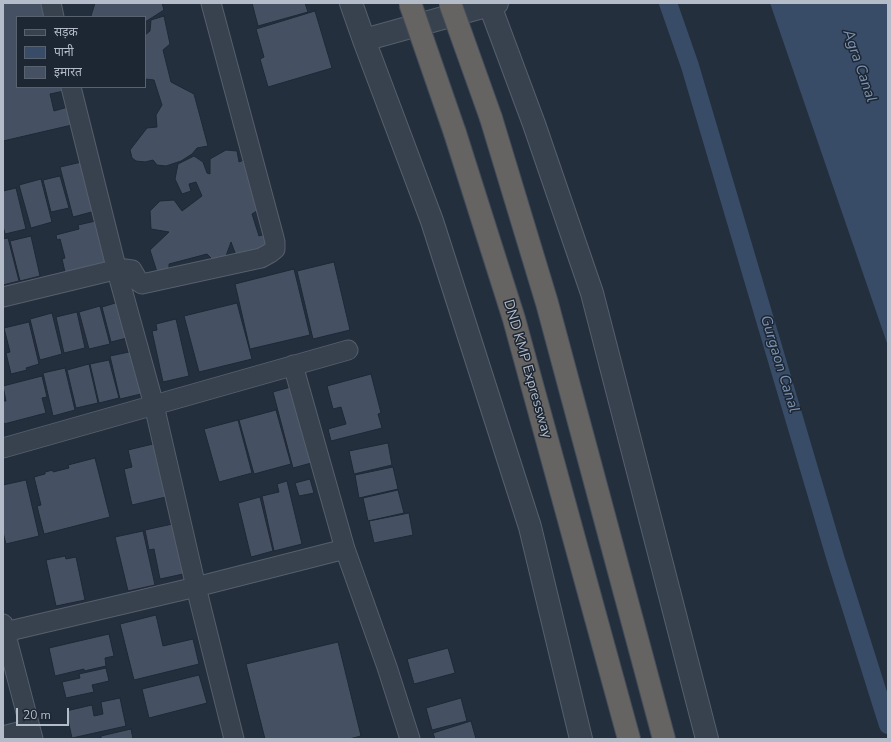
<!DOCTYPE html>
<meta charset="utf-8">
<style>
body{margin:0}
#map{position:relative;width:891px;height:742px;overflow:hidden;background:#242f3e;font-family:"Nunito Sans","Noto Sans Devanagari",sans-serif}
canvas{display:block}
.frame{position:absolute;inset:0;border:4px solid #b4bcc9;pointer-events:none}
.legend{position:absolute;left:16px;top:16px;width:130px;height:72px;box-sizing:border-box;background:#1d2633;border:1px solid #59626f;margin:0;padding:5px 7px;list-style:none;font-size:12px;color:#b4bcc9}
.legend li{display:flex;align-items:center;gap:8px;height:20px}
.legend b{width:20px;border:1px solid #59626f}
.scale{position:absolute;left:16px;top:708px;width:53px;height:18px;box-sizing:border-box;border:2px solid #b4bcc9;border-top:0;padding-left:5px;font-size:12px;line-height:14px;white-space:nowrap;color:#b4bcc9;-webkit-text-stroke:3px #1d2633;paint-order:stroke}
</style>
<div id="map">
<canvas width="891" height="742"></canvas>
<div class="frame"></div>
<ul class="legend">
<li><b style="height:5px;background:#38414e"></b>सड़क</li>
<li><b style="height:11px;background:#394c67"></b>पानी</li>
<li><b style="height:11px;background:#455162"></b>इमारत</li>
</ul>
<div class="scale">20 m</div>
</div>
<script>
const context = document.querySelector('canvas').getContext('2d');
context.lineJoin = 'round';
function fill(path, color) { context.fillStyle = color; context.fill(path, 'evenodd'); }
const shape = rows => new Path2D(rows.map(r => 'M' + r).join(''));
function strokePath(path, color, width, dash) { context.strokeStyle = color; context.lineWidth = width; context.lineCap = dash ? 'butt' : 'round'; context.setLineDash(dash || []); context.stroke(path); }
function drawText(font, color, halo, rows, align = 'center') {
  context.font = font + ' "Nunito Sans",sans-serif'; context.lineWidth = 3; context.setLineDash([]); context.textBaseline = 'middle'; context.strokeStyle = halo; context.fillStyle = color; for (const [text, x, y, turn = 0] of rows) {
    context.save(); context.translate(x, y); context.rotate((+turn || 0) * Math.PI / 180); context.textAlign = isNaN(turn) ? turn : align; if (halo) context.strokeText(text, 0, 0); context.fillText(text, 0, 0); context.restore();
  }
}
fill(shape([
 [770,3,888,3,888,346]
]), '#394c67');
strokePath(shape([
 [668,3,690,66,836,560,888,725]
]), '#394c67', 18);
const building = shape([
 [3,3,43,3,46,17,17,17,17,87,63,87,64,91,50,94,54,111,68,107,72,125,3,141,3,3],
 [95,3,162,3,164,10,145,22,145,17,91,17,91,16,95,3],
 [252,3,305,3,308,12,258,26,252,3],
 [315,11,332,68,268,87,260,59,264,57,256,29,315,11],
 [164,16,170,44,163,50,171,82,194,94,208,146,197,148,192,154,181,161,166,166,157,165,153,160,145,162,136,161,132,158,130,150,147,128,157,127,156,115,162,105,154,80,145,79,145,35,150,31,151,20,164,16],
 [226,150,237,151,239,162,246,159,260,209,252,214,259,236,265,234,269,248,237,258,231,242,226,256,213,260,207,254,169,264,169,269,157,272,150,250,169,232,151,229,150,211,160,201,174,200,182,211,202,196,196,182,189,184,191,191,182,194,175,179,178,164,194,156,203,162,207,173,210,174,210,159,226,150],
 [86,161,99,210,73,217,60,167,86,161],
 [60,176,69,208,51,212,43,180,60,176],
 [41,179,52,222,31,228,19,185,41,179],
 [16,188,26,229,5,234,3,226,3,191,16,188],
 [100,220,111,265,66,276,62,259,65,258,60,239,57,240,56,235,79,229,78,225,100,220],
 [31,236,40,276,20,281,10,241,31,236],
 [8,238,19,281,3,285,3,239,8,238],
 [334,262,350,330,313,339,297,271,334,262],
 [294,269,310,335,250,349,235,284,294,269],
 [122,301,131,337,111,342,102,307,122,301],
 [237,303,252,359,199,372,184,316,237,303],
 [100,306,110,344,89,349,79,312,100,306],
 [77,312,85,348,64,353,56,317,77,312],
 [52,313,62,354,40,360,30,319,52,313],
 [176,319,189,376,163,382,152,331,157,330,156,324,176,319],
 [29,322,39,364,26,368,27,370,11,374,6,353,10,352,4,328,29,322],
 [134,351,145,393,120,399,110,356,134,351],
 [109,360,119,398,99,403,90,364,109,360],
 [89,364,98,403,76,408,67,370,89,364],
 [65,368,75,410,53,416,43,373,65,368],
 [371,374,381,413,378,414,382,428,331,441,328,429,346,424,341,407,333,409,327,386,371,374],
 [42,376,47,397,42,398,46,413,4,424,3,418,3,401,6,401,3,386,42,376],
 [294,386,315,462,293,468,273,392,294,386],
 [276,410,291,464,254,474,239,420,276,410],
 [238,420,252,473,219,482,204,429,238,420],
 [157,443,170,496,132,505,124,469,132,467,128,450,157,443],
 [388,443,392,465,354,474,349,451,388,443],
 [95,458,110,517,44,534,37,506,41,505,34,477,45,474,45,472,53,470,53,472,69,468,68,465,95,458],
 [393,467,398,489,359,498,355,475,393,467],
 [310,479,314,493,299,496,295,483,310,479],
 [26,480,39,536,6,544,3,532,3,485,26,480],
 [287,481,302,544,274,551,262,496,279,492,277,484,287,481],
 [398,490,404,513,368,521,363,498,398,490],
 [260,497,273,551,251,557,238,503,260,497],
 [409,513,413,535,374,543,369,521,409,513],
 [177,523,188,573,160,579,154,549,149,550,145,530,177,523],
 [143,531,155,585,128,591,115,537,143,531],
 [65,556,66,559,76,557,85,600,56,606,46,560,65,556],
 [156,615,163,646,193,639,199,664,134,680,120,624,156,615],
 [109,634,114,656,105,658,106,666,84,671,84,669,55,676,49,648,109,634],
 [338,642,361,736,349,739,265,739,246,664,338,642],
 [448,648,455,673,414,684,407,659,448,648],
 [106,668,109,681,92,685,94,692,66,698,62,682,80,678,79,674,106,668],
 [199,675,207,703,149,718,142,689,199,675],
 [120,698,126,726,72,738,66,711,92,705,94,716,103,714,101,702,120,698],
 [461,698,467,721,432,730,426,708,461,698],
 [471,721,476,739,435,739,433,733,471,721],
 [131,729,133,739,101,739,101,736,131,729]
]);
fill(building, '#455162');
strokePath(building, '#1f2835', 1);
const minor = shape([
 [51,3,54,17],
 [71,87,117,271,154,405,196,587,234,739],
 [117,271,125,269,132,270,139,282,142,284,261,258,270,253,275,249,275,242,273,234,211,3],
 [3,297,106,272],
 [293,365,345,549,387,667,410,739],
 [3,448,348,350],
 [3,624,33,739],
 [5,632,196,587,345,549],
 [3,736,30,729]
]);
const tertiary = shape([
 [351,3,364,40,432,221,530,527,581,739],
 [489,3,534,124,592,293,707,739],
 [364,40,497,3]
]);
const trunk = shape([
 [491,118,547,303,664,739],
 [455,133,514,319,629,739]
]);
strokePath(minor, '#565f6c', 21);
strokePath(tertiary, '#565f6c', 24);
strokePath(trunk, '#434c59', 24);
strokePath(minor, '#38414e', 19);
strokePath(tertiary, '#38414e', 22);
strokePath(trunk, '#656462', 22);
const trunkBridge = shape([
 [410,3,455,133],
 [450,3,491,118]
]);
strokePath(trunkBridge, '#434c59', 24, []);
strokePath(trunkBridge, '#656462', 22);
drawText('14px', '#b4bcc9', '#1d2633', [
 ["DND KMP Expressway",527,369,74]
]);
drawText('italic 15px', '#7c92b1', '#1d2633', [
 ["Agra Canal",859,66,71],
 ["Gurgaon Canal",779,364,73]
]);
</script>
